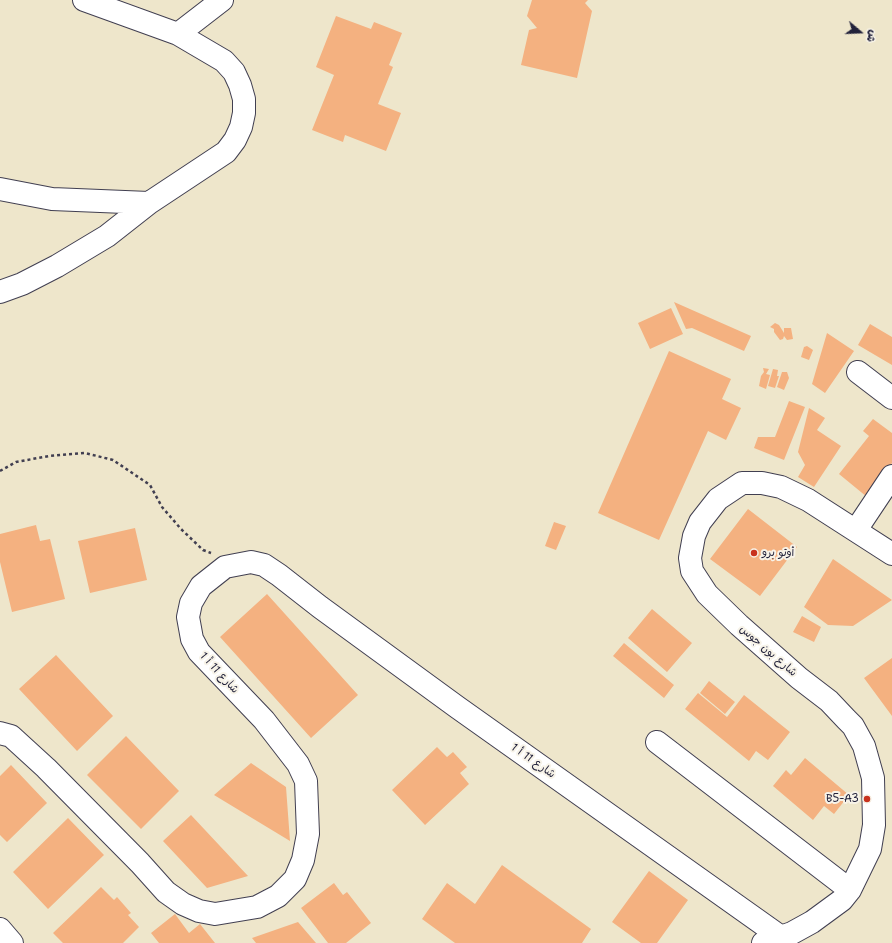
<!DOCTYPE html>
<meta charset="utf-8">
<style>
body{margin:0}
#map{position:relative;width:892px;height:943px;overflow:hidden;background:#eee6cb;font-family:"Shantell Sans","Playpen Sans Arabic",sans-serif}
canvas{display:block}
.north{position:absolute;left:840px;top:12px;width:40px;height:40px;-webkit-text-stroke:3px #f7f3e8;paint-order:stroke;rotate:109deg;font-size:11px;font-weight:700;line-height:16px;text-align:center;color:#22223b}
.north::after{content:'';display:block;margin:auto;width:14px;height:18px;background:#22223b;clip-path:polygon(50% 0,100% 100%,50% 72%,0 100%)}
</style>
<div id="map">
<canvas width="892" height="943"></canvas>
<div class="north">ش</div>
</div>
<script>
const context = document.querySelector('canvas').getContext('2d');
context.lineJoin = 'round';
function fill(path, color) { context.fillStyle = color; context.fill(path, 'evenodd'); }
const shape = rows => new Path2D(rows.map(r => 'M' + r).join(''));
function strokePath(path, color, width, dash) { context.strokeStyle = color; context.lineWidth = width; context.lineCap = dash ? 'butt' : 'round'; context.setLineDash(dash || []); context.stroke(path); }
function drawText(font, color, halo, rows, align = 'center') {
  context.font = font + ' "Shantell Sans","Playpen Sans Arabic",sans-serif'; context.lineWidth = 4; context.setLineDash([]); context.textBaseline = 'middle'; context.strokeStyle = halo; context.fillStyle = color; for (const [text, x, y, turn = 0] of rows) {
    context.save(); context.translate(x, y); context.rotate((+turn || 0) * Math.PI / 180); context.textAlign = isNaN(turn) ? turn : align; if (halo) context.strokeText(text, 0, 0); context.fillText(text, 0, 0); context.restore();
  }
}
fill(shape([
 [532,0,588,0,585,3,592,11,577,78,521,65,529,30,537,28,527,16],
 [336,16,371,29,374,22,402,33,389,65,393,67,378,104,401,113,386,151,345,135,343,142,312,130,334,75,316,67],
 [674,302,751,336,744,351,692,328,686,329],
 [671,308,683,334,650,349,638,323],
 [775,323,779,325,784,333,784,328,791,328,793,339,787,340,784,336,783,339,780,340,774,332,774,329,770,327],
 [870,324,892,337,892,365,858,345],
 [827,333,854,351,825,393,812,384],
 [807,346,813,350,809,360,801,357,804,347],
 [669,351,731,379,722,399,741,408,726,440,708,431,659,540,598,513],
 [763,368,769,369,766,374,770,375,766,389,759,386,761,376,764,372],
 [773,369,778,370,777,376,779,376,775,388,768,386],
 [782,372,787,372,789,378,784,390,777,387],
 [789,401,805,407,784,460,754,448,758,437,775,437],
 [809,408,825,418,817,430,841,446,814,487,798,477,805,465,798,452],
 [873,419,892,433,892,463,867,497,839,474,869,436,863,431],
 [748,509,797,547,760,596,710,559],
 [554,522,566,526,556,550,545,546],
 [36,525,40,541,50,539,65,599,12,612,0,562,0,534],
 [135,528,147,580,90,593,78,541],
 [833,559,892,600,853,626,828,625,804,607],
 [267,594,358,695,311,738,220,637],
 [652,609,692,643,667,672,628,638],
 [802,616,821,627,814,642,793,632],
 [624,643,674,685,664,698,613,656],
 [56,655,113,716,77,751,19,689],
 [892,658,892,716,864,678],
 [709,681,735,702,725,714,700,693],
 [698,693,727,717,744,695,790,732,768,760,756,751,749,761,685,709],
 [126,736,179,791,141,829,87,775],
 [437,747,447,757,453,752,467,767,460,773,469,784,425,825,392,790],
 [805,758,849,795,834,814,824,806,813,820,773,786,786,770,791,775],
 [251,763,286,787,290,841,214,795],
 [11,765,47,803,7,842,0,835,0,776],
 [191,815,248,876,207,888,163,841],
 [68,818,104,855,48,909,13,872],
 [502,865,591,929,582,943,455,943,422,919,447,883,475,904],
 [649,871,688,900,657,943,641,943,612,922],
 [334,883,343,895,347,892,371,923,346,943,328,943,301,908],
 [101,887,114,900,117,897,131,913,128,915,139,927,123,943,63,943,53,933],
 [175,914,189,933,200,924,215,943,159,943,151,933],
 [298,922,316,943,256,943,252,938]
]), '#f4b180');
const minor = shape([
 [178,34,222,0],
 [0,189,52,199,149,203],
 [0,292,22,284,57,266,107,236,149,203,226,152,235,140,241,127,244,113,244,99,240,85,234,72,224,61,178,34,84,0],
 [858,372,892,398],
 [856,530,892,476],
 [0,733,11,736,46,768,140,863,166,892,183,904,199,911,215,914,257,907,278,896,295,879,303,860,308,834,306,781,298,764,264,720,199,652,192,639,188,617,191,603,201,586,225,567,251,562,264,565,279,575,320,607,457,707,781,937],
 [657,742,850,890],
 [0,929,12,943],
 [763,943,792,933,812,922,842,900,850,890,870,849,874,825,873,778,864,746,853,726,846,719,829,701,799,678,739,625,707,594,692,571,690,558,694,536,700,522,718,499,742,483,762,483,781,487,808,500,892,554]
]);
strokePath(minor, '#413f51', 24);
strokePath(shape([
 [0,471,16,462,49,456,85,453,113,460,150,485,162,507,181,529,203,550,211,553]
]), '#413f51', 2.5, [3, 3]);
strokePath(minor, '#fff', 22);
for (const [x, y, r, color] of [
 [754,553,4,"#c8321e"],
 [867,799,4,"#c8321e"]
]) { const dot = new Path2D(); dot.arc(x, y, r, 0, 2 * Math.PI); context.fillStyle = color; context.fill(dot); strokePath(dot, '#f7f3e8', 1.5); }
drawText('11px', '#22223b', '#f7f3e8', [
 ["أوتو برو",762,553],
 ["B5-A3",859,799,"right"]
], 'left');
drawText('11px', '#22223b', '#f7f3e8', [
 ["شارع بون جوس",768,651,41],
 ["شارع 11 أ 1",219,673,47],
 ["شارع 11 أ 1",533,761,35]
]);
</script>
